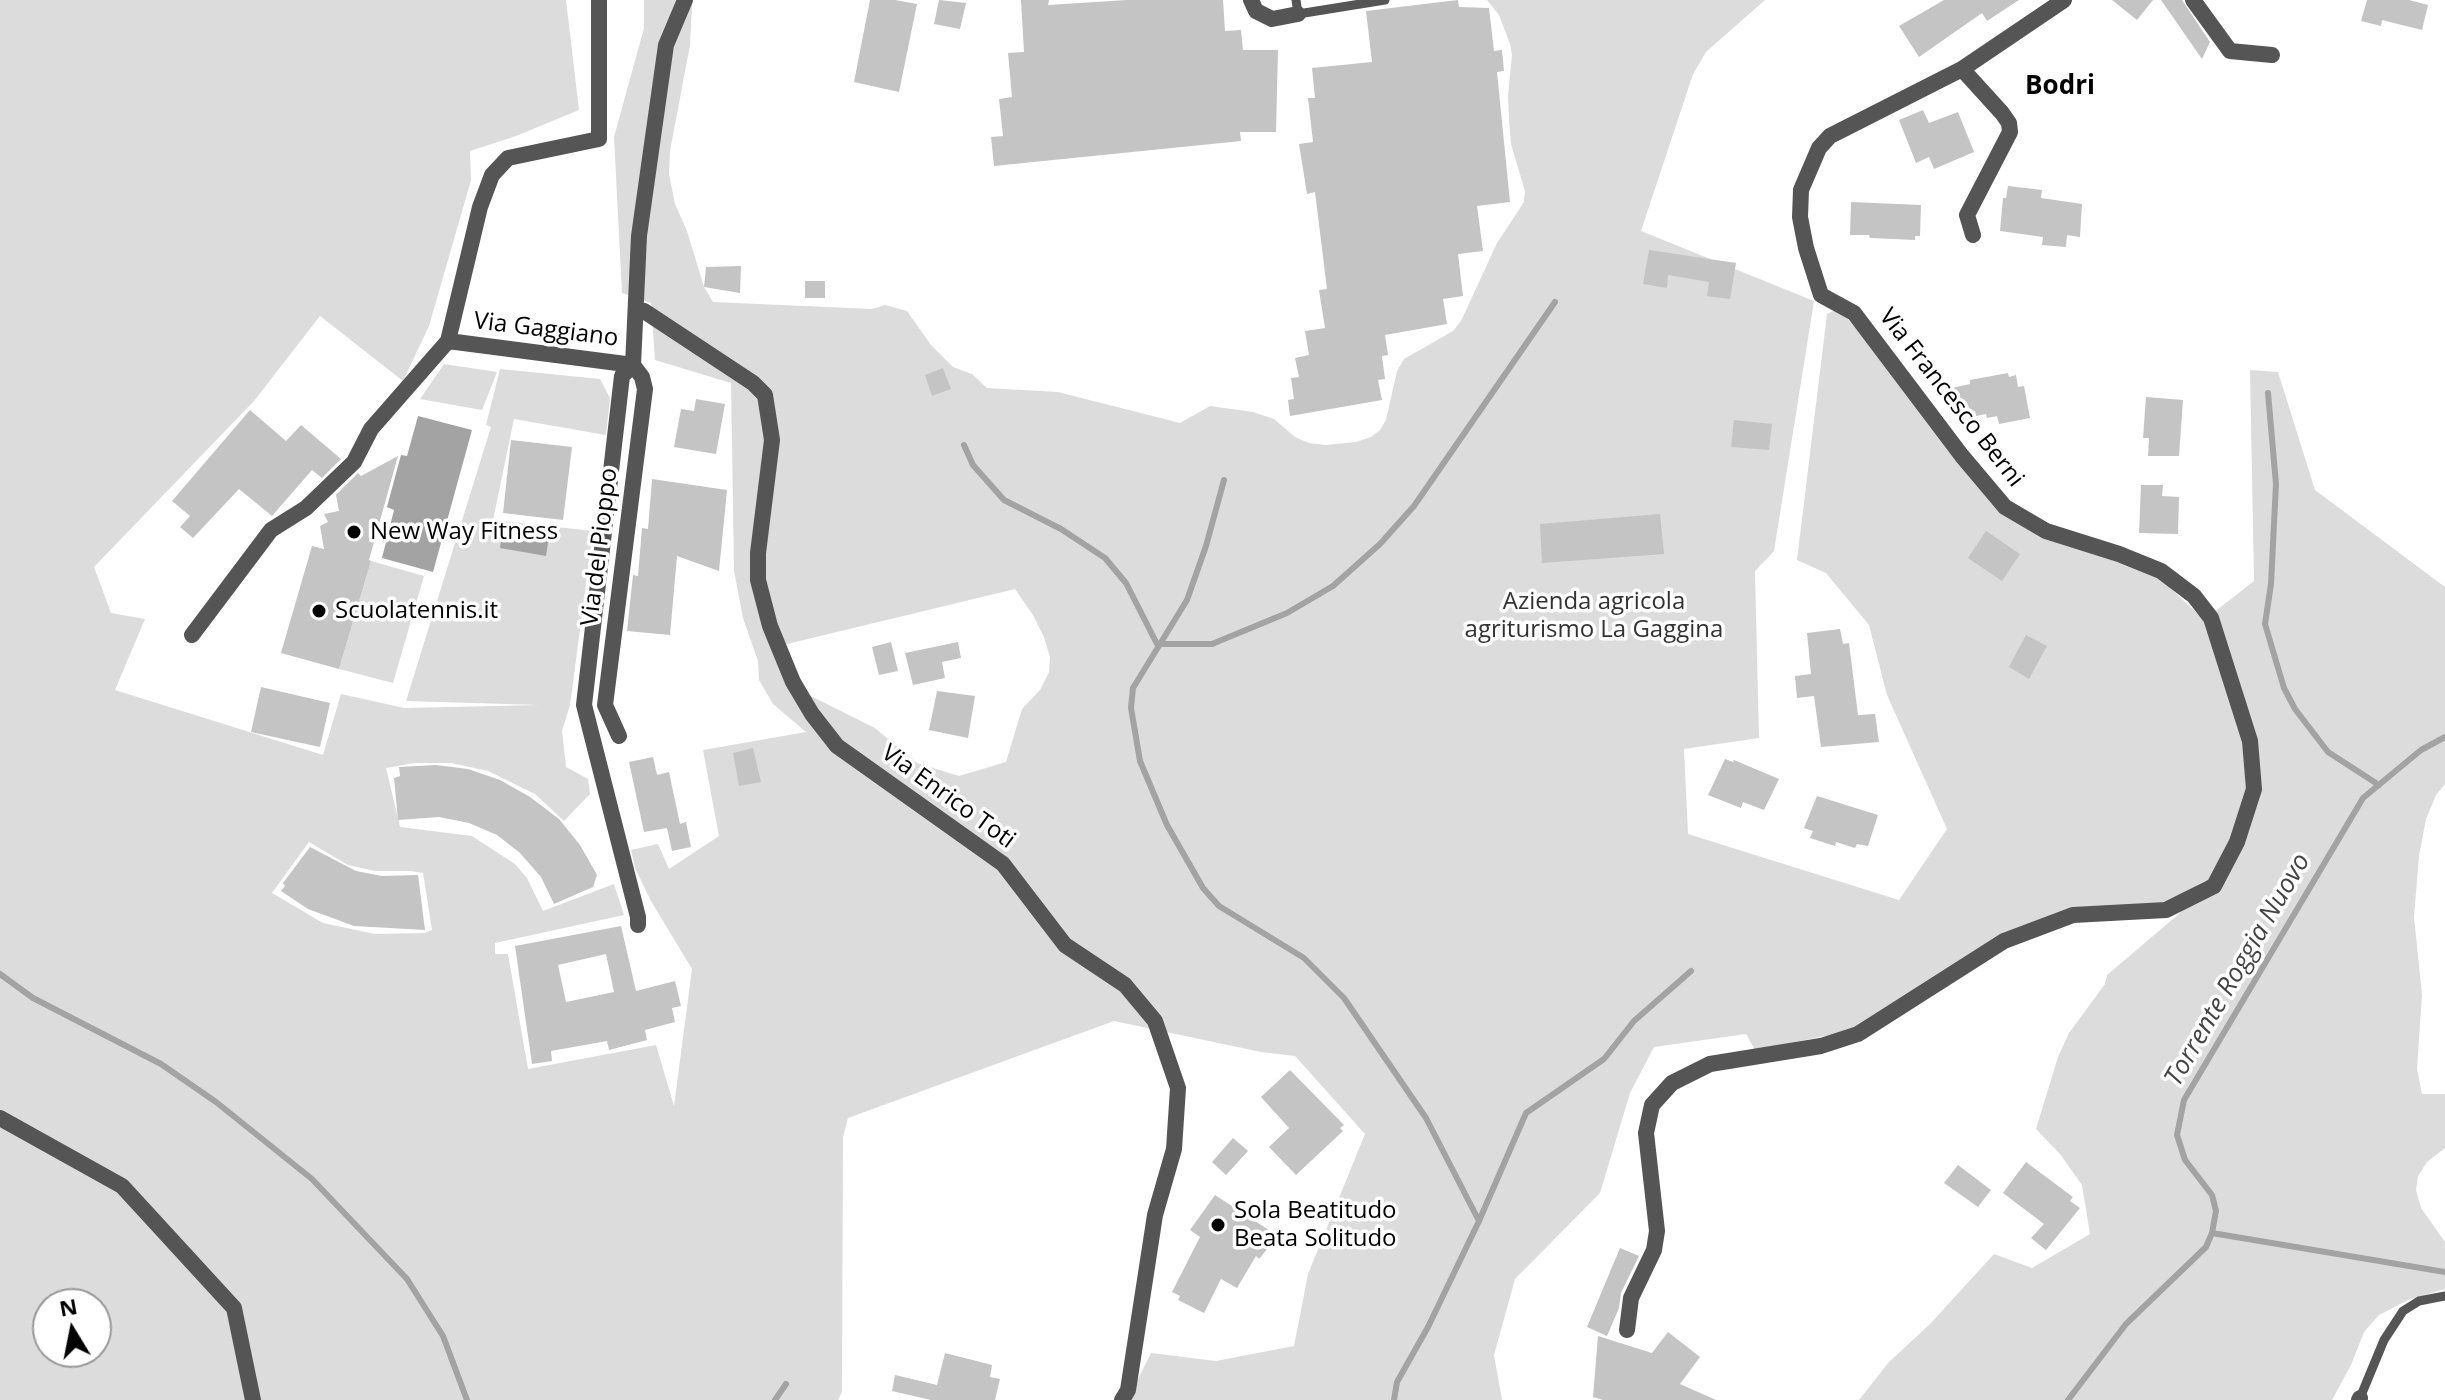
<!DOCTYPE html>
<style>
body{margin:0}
#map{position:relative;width:2445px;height:1400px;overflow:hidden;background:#fff;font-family:"Open Sans",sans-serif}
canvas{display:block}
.north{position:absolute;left:32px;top:1288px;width:80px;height:80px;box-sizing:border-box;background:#fff;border:2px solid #999;border-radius:50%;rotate:350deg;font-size:22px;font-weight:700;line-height:32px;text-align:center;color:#000}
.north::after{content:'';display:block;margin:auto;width:28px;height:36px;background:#000;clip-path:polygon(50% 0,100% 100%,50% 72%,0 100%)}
</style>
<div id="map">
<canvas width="2445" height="1400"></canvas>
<div class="north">N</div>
</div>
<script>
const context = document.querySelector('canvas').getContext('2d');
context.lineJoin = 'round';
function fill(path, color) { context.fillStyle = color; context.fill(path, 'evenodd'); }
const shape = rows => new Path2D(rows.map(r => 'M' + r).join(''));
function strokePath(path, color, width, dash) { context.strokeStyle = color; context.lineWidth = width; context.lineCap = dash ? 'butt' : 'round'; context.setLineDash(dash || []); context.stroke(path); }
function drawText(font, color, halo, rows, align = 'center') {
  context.font = font + ' "Open Sans",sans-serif'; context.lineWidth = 7; context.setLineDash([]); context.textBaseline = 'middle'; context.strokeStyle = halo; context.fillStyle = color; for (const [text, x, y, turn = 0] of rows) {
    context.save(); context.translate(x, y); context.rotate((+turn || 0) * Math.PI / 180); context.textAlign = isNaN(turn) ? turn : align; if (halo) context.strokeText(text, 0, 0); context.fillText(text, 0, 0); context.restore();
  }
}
fill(shape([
 [0,0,566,0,579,110,516,136,470,151,471,180,429,326,403,381,320,316,254,401,94,567,111,613,145,619,115,690,323,755,341,694,404,708,540,705,406,701,491,427,486,425,500,369,600,379,610,398,606,435,514,419,493,520,593,531,570,705,562,731,566,767,588,779,590,794,564,821,535,794,488,771,451,763,415,763,386,768,400,827,472,836,515,864,527,878,543,911,614,884,624,915,495,943,495,954,508,954,528,1069,656,1045,674,1106,692,969,651,901,635,868,631,850,658,844,669,869,719,836,703,750,806,732,773,704,759,680,758,661,743,618,734,571,731,383,655,360,651,303,622,293,614,137,644,28,644,0,690,0,692,5,690,45,670,151,669,174,675,204,687,231,704,287,713,302,872,309,885,305,907,311,931,345,953,367,972,374,987,388,1058,392,1180,423,1210,406,1253,412,1274,419,1295,437,1309,443,1325,445,1356,442,1371,437,1380,430,1386,420,1397,371,1404,359,1453,331,1461,321,1497,243,1524,202,1525,191,1511,144,1509,120,1508,96,1512,55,1510,44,1499,15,1487,0,1765,0,1706,52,1693,74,1641,231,1814,301,1774,551,1755,571,1759,738,1684,749,1688,834,1899,900,1947,829,1887,695,1869,625,1826,573,1797,560,1827,314,1839,308,2004,510,2157,575,2204,620,2254,581,2250,370,2278,372,2315,490,2445,587,2445,784,2436,795,2426,819,2419,856,2414,917,2422,995,2417,1069,2422,1094,2445,1094,2445,1148,2427,1162,2418,1176,2416,1190,2421,1208,2445,1242,2445,1289,2408,1300,2379,1315,2364,1332,2351,1365,2332,1400,1859,1400,1889,1362,1930,1324,1994,1254,2032,1268,2090,1234,2082,1185,2060,1154,2036,1129,2058,1057,2069,1033,2105,984,2107,975,2180,913,2206,880,2164,904,2067,910,1850,1031,1755,1050,1746,1034,1654,1047,1630,1093,1600,1193,1515,1279,1494,1355,1502,1400,1130,1400,1129,1397,1151,1353,1216,1361,1294,1346,1308,1274,1365,1134,1295,1056,1261,1052,1114,1021,848,1118,843,1137,842,1392,838,1400,0,1400],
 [1015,589,1033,615,1044,637,1050,657,1049,672,1040,690,1022,709,1006,762,959,776,917,763,875,728,809,695,783,645],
 [309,842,348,865,375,871,410,871,423,873,432,930,425,933,375,934,323,923,272,893],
 [48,1304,96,1304,96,1352,48,1352],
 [444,364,497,372,482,410,420,399],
 [371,561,424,576,393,683,339,669]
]), '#dcdcdc');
fill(shape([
 [418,416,472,430,433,572,382,558,394,510,387,507,401,455,407,456],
 [503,530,549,537,546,556,500,548]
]), '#a3a3a3');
strokePath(shape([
 [2268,393,2276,484,2271,584,2265,624,2284,688,2295,709,2328,752,2379,785],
 [964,445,973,465,1004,500,1061,529,1105,558,1126,583,1157,644,1212,644,1287,613,1333,586,1380,544,1414,506,1555,302],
 [1224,480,1206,546,1187,600,1133,688,1131,708,1140,761,1167,825,1203,888,1219,906,1304,958,1344,998,1426,1118,1479,1221],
 [0,974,33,998,161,1064,216,1102,312,1179,407,1279,443,1336,467,1400],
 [2212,1233,2445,1272],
 [775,1400,786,1384],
 [1394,1400,1397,1382,1428,1327,1479,1221,1526,1113,1604,1059,1634,1021,1691,971],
 [2068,1400,2126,1324,2206,1247,2212,1233,2216,1211,2212,1195,2185,1160,2177,1135,2184,1100,2363,798,2421,750,2445,737]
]), '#a3a3a3', 6);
fill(shape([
 [870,0,895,0,917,4,899,92,854,82],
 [939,0,966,3,960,29,934,24],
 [1021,0,1049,0,1048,5,1127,0,1223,0,1225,31,1241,30,1243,50,1278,50,1276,132,1240,132,1241,141,994,166,991,137,1003,136,999,99,1012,97,1008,53,1024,52],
 [1458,0,1459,7,1489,8,1494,51,1502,50,1504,71,1497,72,1510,202,1477,206,1483,251,1458,254,1463,296,1443,299,1447,324,1385,335,1388,355,1382,356,1385,379,1378,380,1382,400,1290,416,1288,400,1294,399,1291,378,1299,377,1295,358,1309,355,1305,331,1325,328,1319,290,1327,289,1315,192,1307,194,1299,144,1313,142,1308,98,1315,98,1312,68,1372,62,1366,11],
 [1944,0,2019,0,1987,21,1982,13,1919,57,1899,26],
 [2112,0,2153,0,2137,20],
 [2161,0,2182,0,2210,42,2202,59],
 [2367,0,2409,0,2428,5,2422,30,2382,20,2381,26,2361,21],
 [1923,110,1929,123,1958,112,1974,152,1934,169,1929,157,1916,163,1899,120],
 [2008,186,2042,190,2041,198,2082,204,2080,237,2067,235,2066,247,2042,245,2043,237,2000,231,2003,198,2006,198],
 [1851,202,1921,205,1920,236,1915,236,1915,240,1870,238,1869,235,1850,235],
 [1649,250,1736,263,1730,299,1707,296,1709,282,1668,275,1667,288,1643,284],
 [741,266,740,293,704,287,706,267],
 [805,281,825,281,825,298,805,298],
 [943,368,951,389,932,396,925,375],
 [2008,373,2009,377,2016,375,2018,387,2024,386,2030,418,1999,424,1997,416,1987,418,1986,414,1976,416,1975,411,1952,415,1947,389,1970,384,1970,380],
 [2146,397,2183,400,2179,456,2148,456,2149,438,2143,438],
 [696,399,725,404,716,454,674,447,681,409,694,411],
 [250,410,286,441,301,425,341,459,322,478,312,470,272,516,239,489,193,538,180,527,190,516,172,501],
 [1734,420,1772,424,1769,450,1731,447],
 [511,440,572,447,563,520,503,513],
 [398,456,369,560,371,561,339,669,281,653,312,546,324,549,320,526,328,522,324,514,339,511,336,495,358,473,361,476],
 [652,479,727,490,719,571,677,556,670,635,627,631,633,575,638,576,642,528,648,529],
 [2141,485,2163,485,2162,496,2179,497,2178,534,2139,533],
 [1660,514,1664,554,1542,563,1540,524],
 [1986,531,2020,554,2002,581,1968,558],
 [1840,629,1843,644,1849,643,1858,715,1875,714,1879,742,1821,747,1814,696,1797,698,1795,676,1811,674,1807,633],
 [2026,635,2047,646,2029,679,2009,667],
 [891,642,898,671,879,675,872,647],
 [958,642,961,658,942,662,945,678,913,685,905,653],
 [261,687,330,703,320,747,251,732],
 [937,691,975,696,968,738,929,730],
 [753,748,761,782,739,786,733,753],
 [653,757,657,775,669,772,680,824,686,822,691,847,672,851,667,828,644,832,629,762],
 [1725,759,1733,762,1734,760,1779,779,1764,810,1743,802,1741,808,1708,795],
 [436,765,468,769,500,780,530,797,559,819,580,845,597,875,593,887,554,904,541,877,520,853,497,835,469,823,439,817,398,820,394,778,400,776,399,767],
 [1817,796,1878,815,1868,846,1857,844,1855,848,1836,842,1835,846,1810,838,1813,831,1804,828],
 [310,847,356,871,382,876,418,875,425,930,354,926,308,909,281,891,285,886,283,883],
 [621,926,636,991,675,981,681,1006,672,1008,675,1022,645,1030,647,1040,609,1050,607,1041,551,1051,552,1061,532,1064,515,946],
 [606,954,614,992,566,1002,558,965],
 [1290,1070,1344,1125,1340,1128,1343,1131,1296,1175,1269,1147,1289,1128,1261,1097],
 [1233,1138,1248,1151,1226,1175,1212,1162],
 [2026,1162,2073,1197,2070,1201,2080,1208,2046,1250,2031,1238,2044,1224,2003,1193],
 [1958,1165,1991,1190,1978,1207,1944,1183],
 [1215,1195,1278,1236,1259,1259,1256,1256,1237,1288,1221,1279,1204,1313,1178,1300,1180,1296,1172,1292,1200,1237,1190,1230],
 [1620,1248,1639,1256,1621,1293,1619,1308,1607,1336,1587,1327],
 [1668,1332,1700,1357,1680,1384,1716,1400,1603,1400,1593,1397,1598,1336,1652,1353],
 [945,1353,992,1365,990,1377,1000,1379,995,1400,931,1400,892,1391,895,1375,937,1385]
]), '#c4c4c4');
strokePath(shape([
 [1296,0,1298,14,1385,0],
 [2360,1398,2384,1340,2403,1311,2419,1301,2445,1296]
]), '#555', 9);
strokePath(shape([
 [599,0,599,139,508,158,492,175,480,207,448,341,633,365],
 [1251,0,1256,11,1272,19,1298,14],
 [2193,0,2230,51,2272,55],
 [1962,69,2002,113,2009,123,2010,132,1967,215,1973,235],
 [637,309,644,311,753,383,765,395,772,440,758,553,758,580,770,626,793,682,812,714,837,746,1003,864,1065,945,1125,985,1155,1021,1178,1088,1174,1149,1155,1215,1128,1390,1122,1400],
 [192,635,271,530,306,508,354,462,371,429,448,341],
 [619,736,605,705,645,389,642,377,633,365],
 [638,925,638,917,584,705,622,376,633,365,639,236,666,45,685,0],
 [0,1118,122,1186,234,1308,253,1400],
 [1627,1330,1631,1298,1654,1250,1657,1231,1646,1133,1652,1105,1672,1083,1710,1064,1821,1046,1858,1034,2004,941,2073,915,2166,910,2214,886,2237,842,2254,789,2250,741,2211,618,2194,596,2161,571,2119,554,2046,531,2005,507,1962,456,1854,313,1821,295,1806,248,1800,217,1801,190,1819,148,1830,136,1962,69,2064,0],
 [2359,1400,2360,1398]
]), '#555', 16);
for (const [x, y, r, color] of [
 [354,532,8,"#000"],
 [319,611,8,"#000"],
 [1218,1225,8,"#000"]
]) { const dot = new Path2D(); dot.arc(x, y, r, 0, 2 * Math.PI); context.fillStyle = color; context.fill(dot); strokePath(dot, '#fff', 3); }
drawText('24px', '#000', '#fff', [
 ["Via Gaggiano",546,330,7],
 ["Via Francesco Berni",1951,398,52],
 ["Via del Pioppo",600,547,-83],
 ["Via Enrico Toti",948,797,36]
]);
drawText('24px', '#000', '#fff', [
 ["New Way Fitness",370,532],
 ["Scuolatennis.it",335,611],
 ["Sola Beatitudo",1234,1211],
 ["Beata Solitudo",1234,1239]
], 'left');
drawText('24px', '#333', '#fff', [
 ["Azienda agricola",1594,602],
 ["agriturismo La Gaggina",1594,630]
]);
drawText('bold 26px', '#000', '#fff', [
 ["Bodri",2060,87]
]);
drawText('italic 26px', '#444', '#fff', [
 ["Torrente Roggia Nuovo",2238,970,-60]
]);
</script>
